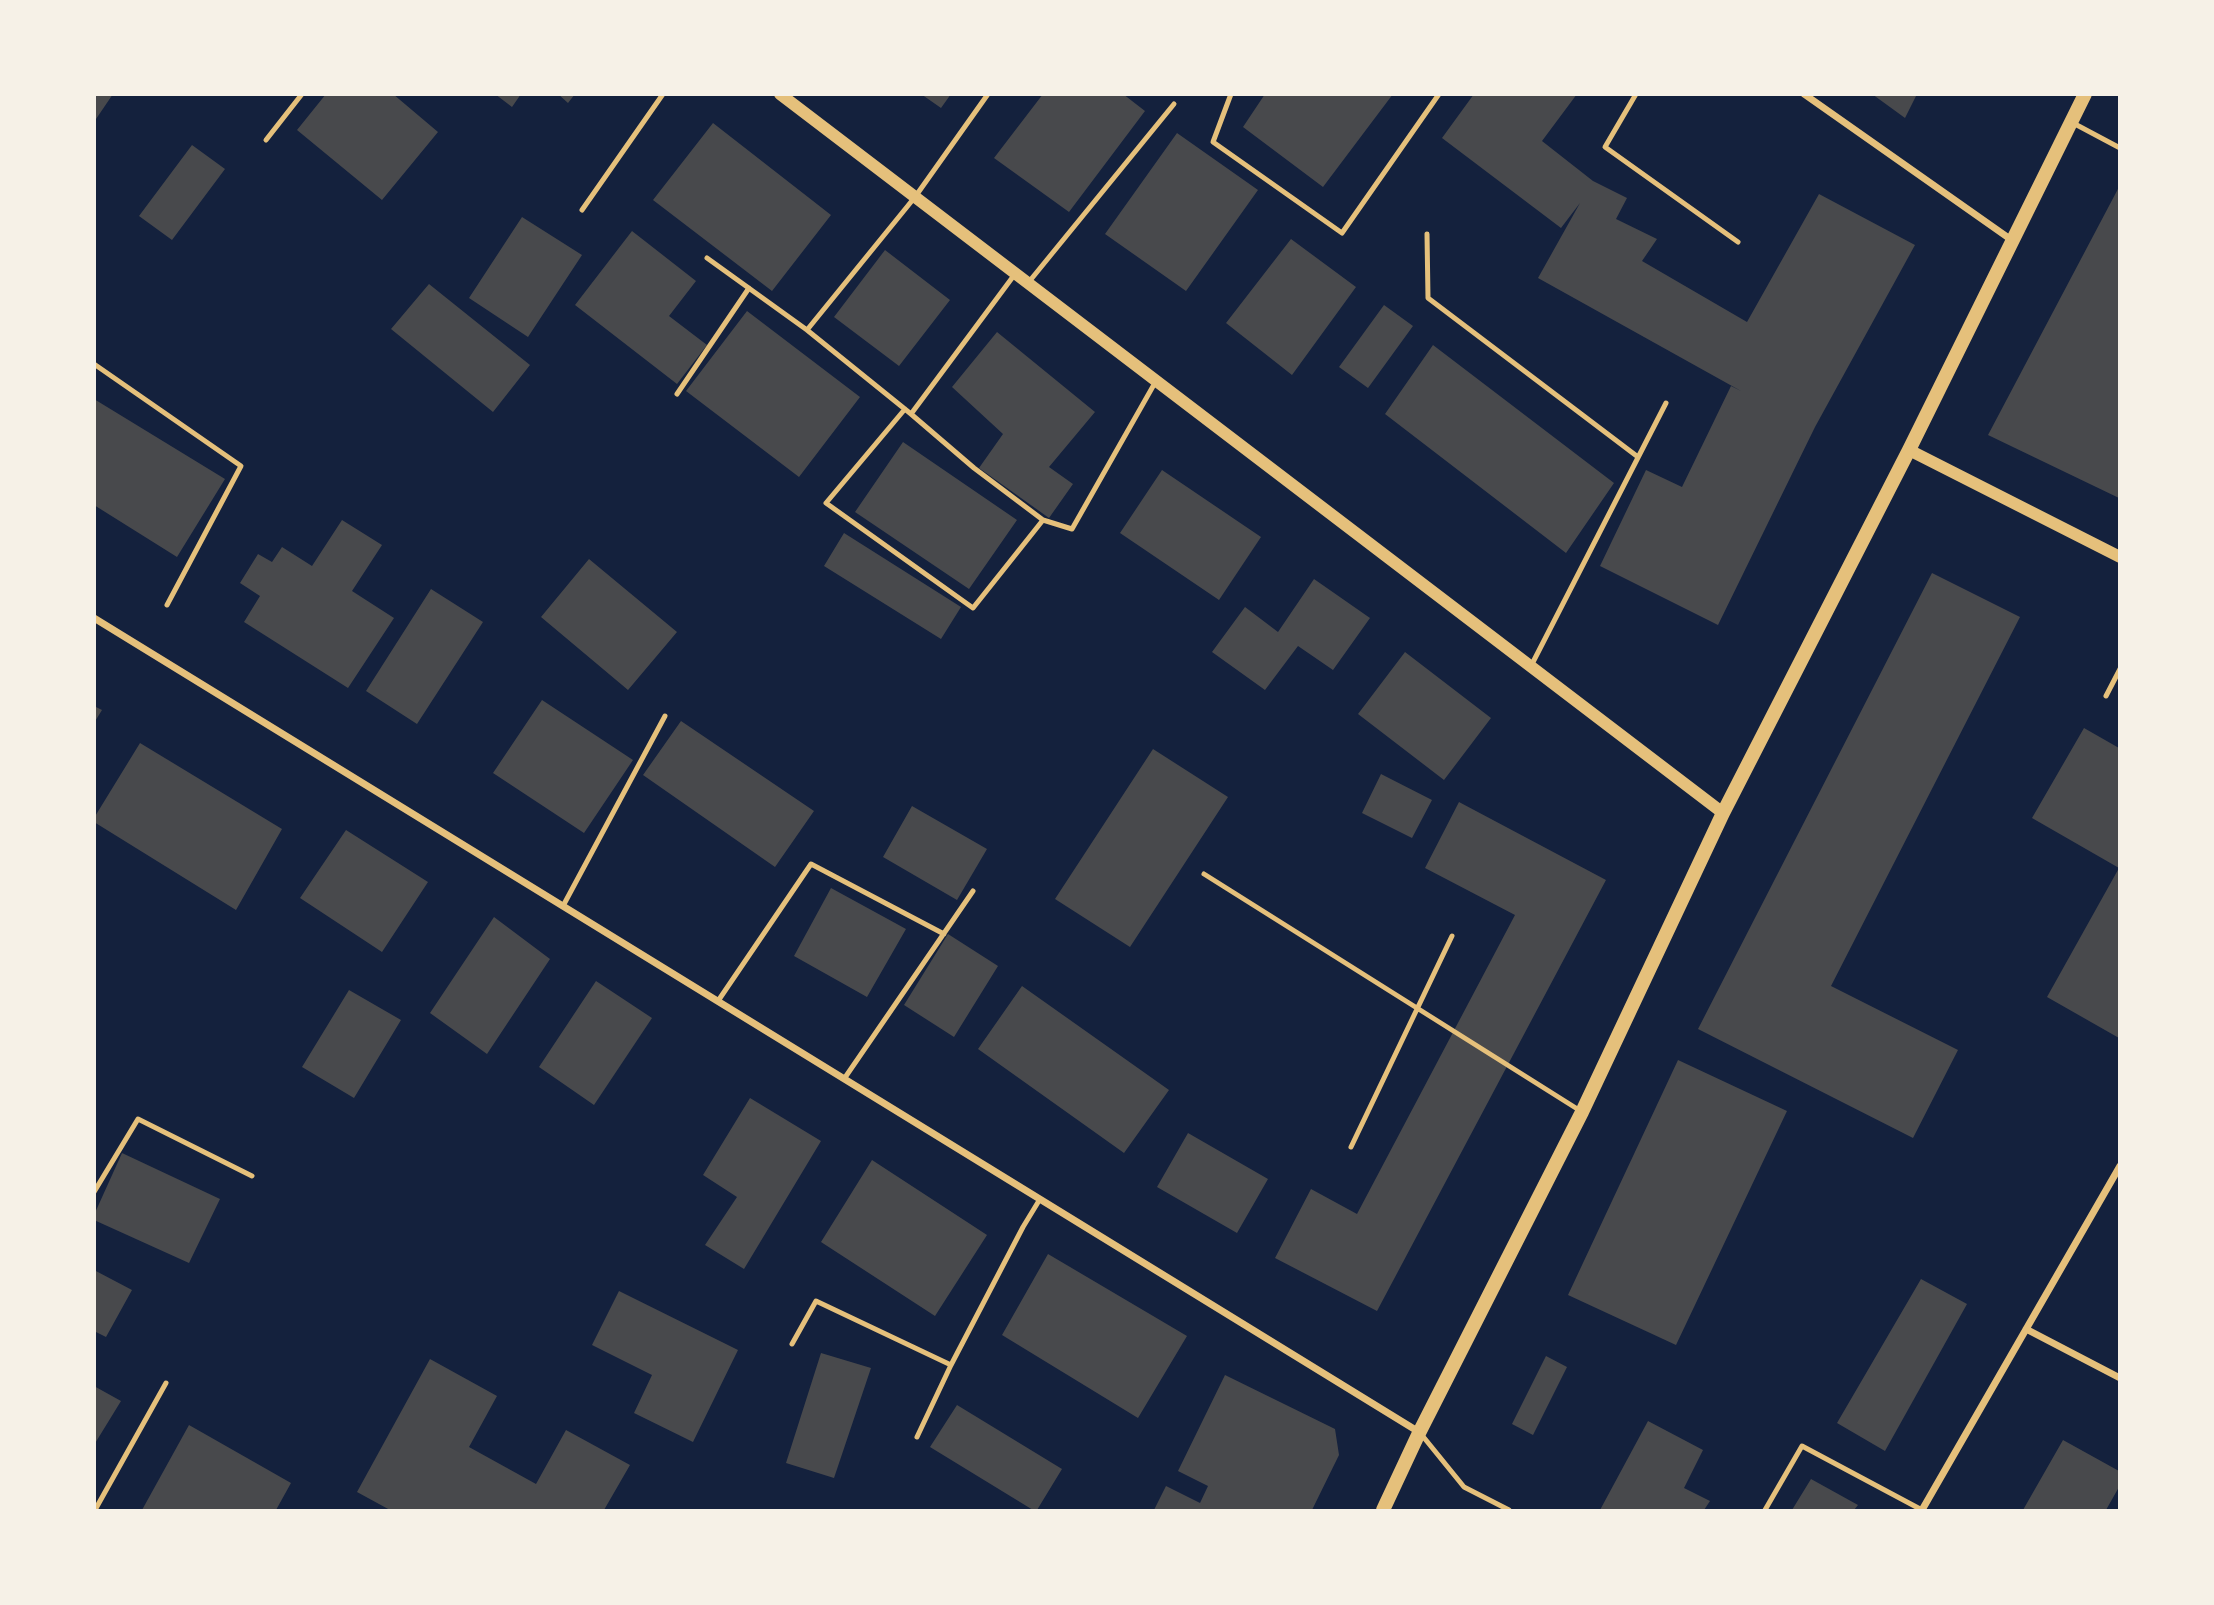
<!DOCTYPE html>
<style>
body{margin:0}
#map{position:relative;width:2214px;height:1605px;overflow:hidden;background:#14213d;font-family:"Source Sans 3",sans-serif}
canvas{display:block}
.frame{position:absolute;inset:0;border:96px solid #f6f1e7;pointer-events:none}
</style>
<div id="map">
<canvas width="2214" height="1605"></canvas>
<div class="frame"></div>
</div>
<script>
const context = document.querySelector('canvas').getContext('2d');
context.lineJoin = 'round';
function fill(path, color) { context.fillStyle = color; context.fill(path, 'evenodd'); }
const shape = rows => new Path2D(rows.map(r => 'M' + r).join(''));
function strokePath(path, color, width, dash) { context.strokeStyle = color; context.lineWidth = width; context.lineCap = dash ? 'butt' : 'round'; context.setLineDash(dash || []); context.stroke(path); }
fill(shape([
 [94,94,113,94,94,122],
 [326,94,393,94,438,132,382,200,297,130],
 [495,94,521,94,512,107],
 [558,94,575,94,568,103],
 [921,94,951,94,941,108],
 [1043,94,1123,94,1145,111,1069,212,994,158],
 [1265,94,1393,94,1323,187,1243,127],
 [1474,94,1577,94,1542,141,1593,181,1627,198,1616,219,1657,239,1642,261,1747,322,1819,194,1915,245,1815,427,1718,625,1600,566,1646,470,1682,487,1731,386,1741,391,1538,278,1580,203,1561,228,1442,138],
 [1872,94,1917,94,1905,118],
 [713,123,831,215,772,291,653,200],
 [1177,133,1258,190,1186,291,1105,234],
 [192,145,225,169,172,240,139,216],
 [2119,187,2119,498,1988,435],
 [522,217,582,255,528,337,469,298],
 [632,231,696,281,669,316,707,345,677,384,575,305],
 [1291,239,1356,287,1292,375,1226,323],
 [885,250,950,300,899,366,834,317],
 [429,284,530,365,493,412,391,329],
 [1384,305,1413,326,1368,388,1339,367],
 [747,311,860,397,799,477,686,391],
 [997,332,1095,412,1049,467,1073,484,1049,518,979,468,1003,434,952,387],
 [1433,345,1614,483,1566,553,1385,414],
 [94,399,225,479,177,557,94,505],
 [903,442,1017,520,969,589,855,512],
 [1162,470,1261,537,1219,600,1120,533],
 [342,520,382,545,352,591,394,618,348,688,244,622,260,596,240,583,258,554,272,562,282,547,312,566],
 [844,533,961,607,941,639,824,566],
 [589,559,677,632,628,690,541,617],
 [1932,573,2020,617,1831,986,1958,1050,1913,1138,1698,1029],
 [1314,579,1370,618,1333,670,1298,646,1265,690,1212,652,1245,607,1278,632],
 [431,589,483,622,417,724,366,691],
 [1405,652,1491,718,1444,780,1358,714],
 [542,700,633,760,584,833,493,773],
 [94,706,102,710,94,723],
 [681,721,814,811,775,867,643,775],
 [2084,728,2119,748,2119,868,2032,818],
 [140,743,282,829,236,910,94,822,94,818],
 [1153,749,1228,797,1130,947,1055,899],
 [1381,774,1432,800,1412,838,1362,813],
 [1459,802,1606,880,1377,1311,1275,1258,1311,1189,1357,1214,1515,915,1425,868],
 [912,806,987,849,957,900,883,857],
 [346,830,428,882,382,952,300,898],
 [2119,868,2119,1038,2047,997],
 [831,888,906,929,867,997,794,956],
 [494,917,550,959,487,1054,430,1013],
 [948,934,998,966,954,1037,904,1005],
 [596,981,652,1018,594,1105,539,1067],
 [1022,986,1169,1090,1124,1153,978,1049],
 [349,990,401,1020,354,1098,302,1067],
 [1678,1060,1787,1111,1676,1345,1568,1295],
 [750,1098,821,1141,744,1269,705,1245,737,1197,703,1175],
 [1188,1133,1268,1179,1237,1233,1157,1187],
 [122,1153,220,1199,189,1263,94,1220,94,1215],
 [872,1160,987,1235,935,1316,821,1242],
 [1048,1254,1187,1336,1138,1418,1002,1335],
 [94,1270,132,1290,106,1337,94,1331],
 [1921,1279,1967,1304,1885,1451,1837,1423],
 [619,1291,738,1350,693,1442,634,1413,652,1375,592,1345],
 [821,1353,871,1368,834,1478,786,1463],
 [1546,1356,1567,1367,1533,1435,1512,1424],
 [430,1359,497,1396,469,1447,536,1484,566,1430,630,1465,604,1510,390,1510,357,1492],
 [1225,1375,1335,1429,1339,1455,1312,1510,1154,1510,1166,1486,1200,1503,1208,1486,1178,1471],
 [94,1386,121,1401,94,1445],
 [957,1405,1062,1469,1037,1510,1033,1510,930,1447],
 [1648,1421,1703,1450,1684,1488,1710,1501,1704,1510,1600,1510],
 [189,1425,291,1483,276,1510,142,1510],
 [2063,1440,2119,1471,2119,1487,2106,1510,2023,1510],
 [1811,1479,1858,1505,1854,1510,1792,1510]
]), '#48494c');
strokePath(shape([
 [1231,94,1213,142,1342,233,1439,94],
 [1636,94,1605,147,1738,242],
 [2073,123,2120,148],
 [266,140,302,94],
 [582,210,663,94],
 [1427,234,1428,298,1638,457],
 [707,258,807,330,915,197,988,94],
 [1028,283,1174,104],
 [807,330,911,414,974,468,1043,520,973,608,826,503,905,409],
 [94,364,241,466,167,605],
 [677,394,749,288],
 [911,414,1015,274],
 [1043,520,1072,529,1156,381],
 [1531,666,1666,403],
 [2106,696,2120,669],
 [1204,874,1579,1110],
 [563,906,665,716],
 [718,1001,811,864,944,934],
 [844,1079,973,891],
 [1351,1147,1452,936],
 [94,1192,138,1119,252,1176],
 [792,1344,816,1301,951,1365],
 [1421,1434,1464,1487,1509,1510],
 [917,1437,951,1365,1023,1227,1040,1199],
 [95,1510,166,1383],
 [1765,1510,1802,1446,1922,1510]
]), '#e5c07b', 5);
strokePath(shape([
 [1804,94,2013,241],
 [94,618,1419,1432],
 [2026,1329,2120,1378],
 [1922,1510,2120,1166]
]), '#e5c07b', 7);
strokePath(shape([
 [780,94,1723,813],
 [1909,450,2120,557]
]), '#e5c07b', 12);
strokePath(shape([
 [1383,1510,1419,1433,1582,1112,1723,813,1909,450,2085,94]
]), '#e5c07b', 14);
</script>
